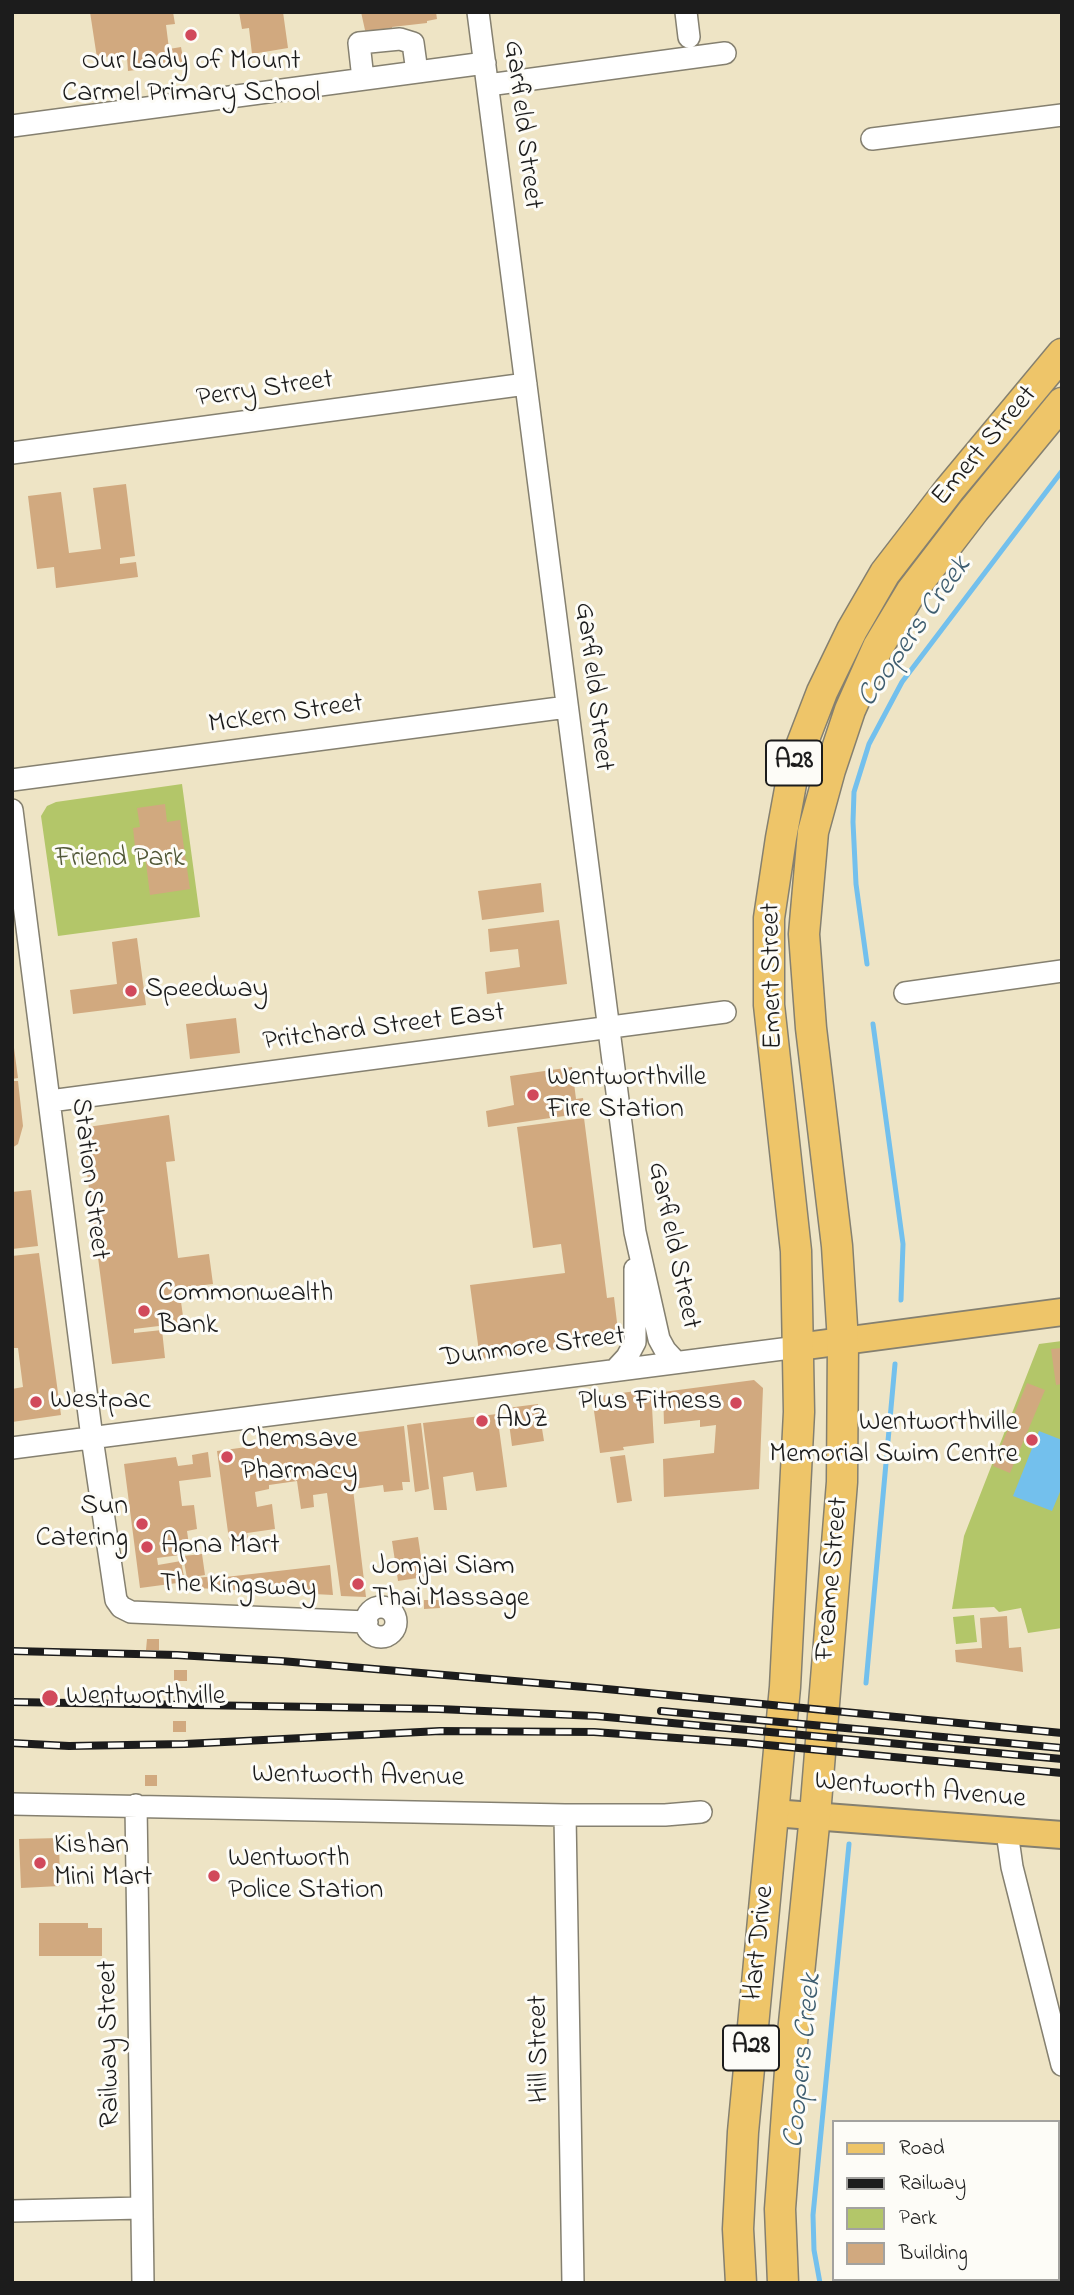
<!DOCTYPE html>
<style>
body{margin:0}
#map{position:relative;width:1074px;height:2295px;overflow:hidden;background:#eee4c5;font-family:"Indie Flower",sans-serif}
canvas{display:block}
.frame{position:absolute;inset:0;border:14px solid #1c1c1c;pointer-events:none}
.legend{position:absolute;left:832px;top:2120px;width:228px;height:161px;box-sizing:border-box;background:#fdfcf7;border:2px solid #a3a29f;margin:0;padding:9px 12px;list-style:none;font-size:21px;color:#1c1c1c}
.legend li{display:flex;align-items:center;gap:14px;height:35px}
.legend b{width:35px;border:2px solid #a3a29f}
</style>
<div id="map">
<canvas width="1074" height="2295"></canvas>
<div class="frame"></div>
<ul class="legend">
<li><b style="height:9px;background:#eec569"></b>Road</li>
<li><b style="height:9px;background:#1c1c1c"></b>Railway</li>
<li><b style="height:19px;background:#b3c669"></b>Park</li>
<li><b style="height:19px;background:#d1a97f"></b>Building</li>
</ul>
</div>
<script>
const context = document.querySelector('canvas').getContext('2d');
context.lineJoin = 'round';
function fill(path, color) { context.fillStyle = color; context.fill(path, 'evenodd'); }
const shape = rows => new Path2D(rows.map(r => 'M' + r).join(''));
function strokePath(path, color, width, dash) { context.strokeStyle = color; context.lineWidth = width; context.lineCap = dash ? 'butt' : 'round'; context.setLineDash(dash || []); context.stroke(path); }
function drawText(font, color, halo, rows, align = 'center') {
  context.font = font + ' "Indie Flower",sans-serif'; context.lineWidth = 6; context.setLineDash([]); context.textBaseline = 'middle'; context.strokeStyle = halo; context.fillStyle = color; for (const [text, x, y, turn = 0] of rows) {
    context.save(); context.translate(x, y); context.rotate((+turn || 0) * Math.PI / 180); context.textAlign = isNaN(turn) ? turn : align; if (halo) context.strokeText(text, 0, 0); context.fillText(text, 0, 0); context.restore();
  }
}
fill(shape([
 [182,784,200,917,58,936,41,816,47,806,56,802],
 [1062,1341,1062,1628,1028,1633,1021,1608,999,1612,994,1607,952,1609,964,1536,1039,1344],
 [974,1615,977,1642,956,1644,953,1617]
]), '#b3c669');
fill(shape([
 [1039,1431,1062,1440,1062,1487,1052,1511,1013,1496]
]), '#73c0ed');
strokePath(shape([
 [867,964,856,884,853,822,854,792,869,744,902,682,1062,471],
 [873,1024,903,1244,901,1300],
 [866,1683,895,1364],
 [820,2283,814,2250,813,2215,849,1844]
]), '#73c0ed', 5);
fill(shape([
 [90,12,173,12,175,24,166,25,169,49,181,47,184,63,128,71,127,57,119,58,119,55,97,58],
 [239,12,283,12,288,48,252,54,249,28,242,29],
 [361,12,436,12,437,19,427,21,427,23,392,27,393,36,367,39],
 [126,484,135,556,120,558,120,564,136,562,138,577,56,588,54,567,37,569,28,496,61,492,69,553,101,549,93,488],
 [165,804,167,822,180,820,190,889,150,895,145,855,136,856,133,828,140,827,137,808],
 [541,883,544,912,482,920,478,891],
 [559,920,567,984,487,994,485,972,520,967,518,949,490,952,488,929],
 [137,938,146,1005,73,1014,70,990,117,984,112,942],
 [236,1018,240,1053,190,1059,186,1024],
 [12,1048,14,1048,18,1078,12,1079],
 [572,1067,576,1099,583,1098,585,1113,488,1127,486,1111,514,1105,510,1076],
 [12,1081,18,1081,23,1126,18,1144,12,1148],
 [169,1115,175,1161,166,1162,178,1258,209,1254,213,1284,179,1288,184,1323,134,1329,134,1333,162,1330,165,1358,112,1364,81,1128],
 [584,1118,607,1298,614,1297,618,1331,610,1342,480,1359,470,1285,565,1273,561,1244,533,1248,517,1127],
 [31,1190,38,1246,12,1249,12,1192],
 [39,1253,61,1415,12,1422,12,1389,23,1387,18,1348,12,1348,12,1256],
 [1062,1348,1062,1384,1056,1385,1051,1349],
 [754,1380,763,1388,759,1489,664,1497,663,1459,714,1453,716,1425,700,1427,700,1420,664,1424,663,1392],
 [1027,1383,1045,1390,1010,1473,993,1466],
 [651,1389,654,1443,623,1447,624,1450,600,1453,592,1397],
 [538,1404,544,1441,512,1446,507,1408],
 [497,1414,507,1487,476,1491,473,1472,443,1477,447,1510,434,1510,423,1423],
 [421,1423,429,1489,415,1492,407,1425],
 [404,1426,410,1482,402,1482,403,1490,384,1492,383,1485,353,1489,366,1597,341,1596,327,1493,313,1495,314,1507,301,1509,297,1481,269,1485,269,1489,255,1492,257,1507,272,1504,275,1529,247,1533,249,1544,230,1547,217,1451],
 [208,1452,211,1477,179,1481,182,1506,194,1505,197,1529,187,1531,189,1545,179,1546,180,1555,157,1558,158,1565,181,1561,185,1582,140,1588,124,1464,176,1457,178,1466,193,1464,192,1455],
 [625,1455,632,1501,617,1503,610,1457],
 [418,1537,424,1577,398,1581,392,1541],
 [202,1554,205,1575,187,1578,183,1556],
 [330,1565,333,1595,196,1588,195,1578,217,1576,217,1578],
 [424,1600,440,1600,440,1608,424,1609],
 [1007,1616,1009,1648,1021,1647,1023,1672,956,1662,955,1650,982,1648,980,1618],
 [147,1639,159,1639,159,1650,146,1650],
 [174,1670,187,1670,187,1681,174,1681],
 [173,1721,186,1721,186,1732,173,1732],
 [145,1775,157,1775,157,1786,145,1786],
 [59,1838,60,1886,21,1888,19,1839],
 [39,1923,88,1923,88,1928,102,1928,102,1956,39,1956]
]), '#d1a97f');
const minor = shape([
 [478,12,635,1232,659,1339,665,1350,676,1362],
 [686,12,689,37],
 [363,79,359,43,400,39,413,43,417,72],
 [488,85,725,53],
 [12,126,485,63],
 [872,139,1062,115],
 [12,453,526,384],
 [12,780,567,707],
 [12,810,92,1438,116,1600,121,1607,131,1612,367,1622],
 [905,993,1062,971],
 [50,1101,725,1012],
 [615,1370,627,1357,635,1342,635,1269],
 [12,1448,798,1347],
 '366 1622a15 15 0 1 1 30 0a15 15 0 1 1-30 0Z',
 [12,1804,565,1815,665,1815,701,1812],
 [136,1805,143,2283],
 [565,1815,573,2283],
 [1007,1832,1012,1867,1062,2065],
 [12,2211,141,2208],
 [1058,2247,1062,2246]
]);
const major = shape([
 [798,1347,1062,1312],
 [773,1813,1062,1835]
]);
const highway = shape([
 [741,2283,738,2229,743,2132,785,1687,799,1412,796,1251,769,1005,769,918,781,838,795,762,822,692,852,630,885,573,949,490,1062,354],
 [783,2283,780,2209,792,2043,815,1815,842,1482,843,1342,837,1246,811,1028,804,934,813,832,830,770,850,710,878,647,911,592,974,510,1062,403]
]);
strokePath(minor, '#858070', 24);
strokePath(major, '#858070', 30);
strokePath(highway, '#858070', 33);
strokePath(minor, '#fff', 21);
strokePath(major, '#eec569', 26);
strokePath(highway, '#eec569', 30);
const rail = shape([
 [12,1651,177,1655,281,1661,596,1688,1062,1733],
 [12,1702,439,1709,596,1716,1062,1759],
 [661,1711,1062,1748],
 [12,1743,69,1746,185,1744,440,1731,594,1732,746,1743,1062,1773]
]);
strokePath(rail, '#1c1c1c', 8);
strokePath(rail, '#fdfcf7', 5, [16]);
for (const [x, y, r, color] of [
 [191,35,7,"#d1495b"],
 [131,991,7,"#d1495b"],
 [533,1095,7,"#d1495b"],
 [144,1311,7,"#d1495b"],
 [36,1402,7,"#d1495b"],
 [736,1403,7,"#d1495b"],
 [482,1421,7,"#d1495b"],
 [1032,1440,7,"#d1495b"],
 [227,1457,7,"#d1495b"],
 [142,1524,7,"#d1495b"],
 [147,1547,7,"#d1495b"],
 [358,1584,7,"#d1495b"],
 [50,1698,9,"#d1495b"],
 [40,1863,7,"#d1495b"],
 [214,1876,7,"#d1495b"]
]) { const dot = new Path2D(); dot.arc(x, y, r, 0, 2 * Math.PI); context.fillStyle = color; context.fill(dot); strokePath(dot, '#fdfcf7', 2.5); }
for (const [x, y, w] of [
 [794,763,56],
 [751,2048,56]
]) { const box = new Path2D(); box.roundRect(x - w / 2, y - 22.5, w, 45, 5); context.fillStyle = '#fdfcf7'; context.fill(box); strokePath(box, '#1c1c1c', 2); }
drawText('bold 26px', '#1c1c1c', null, [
 ["A28",794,763],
 ["A28",751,2048]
]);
drawText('28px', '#1c1c1c', '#fdfcf7', [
 ["Our Lady of Mount",191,63,"center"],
 ["Carmel Primary School",191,95,"center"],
 ["Speedway",145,991],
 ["Wentworthville",547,1079],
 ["Fire Station",547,1111],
 ["Commonwealth",158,1295],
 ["Bank",158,1327],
 ["Westpac",50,1402],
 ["Plus Fitness",722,1403,"right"],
 ["ANZ",496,1421],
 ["Wentworthville",1018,1424,"right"],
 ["Memorial Swim Centre",1018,1456,"right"],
 ["Chemsave",241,1441],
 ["Pharmacy",241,1473],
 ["Sun",128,1508,"right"],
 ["Catering",128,1540,"right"],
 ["Apna Mart",161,1547],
 ["Jomjai Siam",372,1568],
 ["Thai Massage",372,1600],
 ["Wentworthville",66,1698],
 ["Kishan",54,1847],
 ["Mini Mart",54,1879],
 ["Wentworth",228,1860],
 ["Police Station",228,1892]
], 'left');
drawText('28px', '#1c1c1c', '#fdfcf7', [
 ["Garfield Street",521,125,83],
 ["Perry Street",265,391,-8],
 ["Emert Street",986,447,-50],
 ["Garfield Street",592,687,83],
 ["McKern Street",286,716,-8],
 ["Emert Street",774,976,-91],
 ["Pritchard Street East",384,1029,-7],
 ["Station Street",88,1179,83],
 ["Garfield Street",672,1246,78],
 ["Dunmore Street",533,1349,-7],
 ["Freame Street",834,1579,-85],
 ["The Kingsway",238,1588,2],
 ["Wentworth Avenue",358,1778,1],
 ["Wentworth Avenue",920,1792,5],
 ["Hart Drive",761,1943,-84],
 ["Railway Street",111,2044,-91],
 ["Hill Street",541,2049,-91]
]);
drawText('28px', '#515837', '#fdfcf7', [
 ["Friend Park",120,860]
]);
drawText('italic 30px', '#3f5e70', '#fdfcf7', [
 ["Coopers Creek",916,633,-55],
 ["Coopers Creek",805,2061,-84]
]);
</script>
